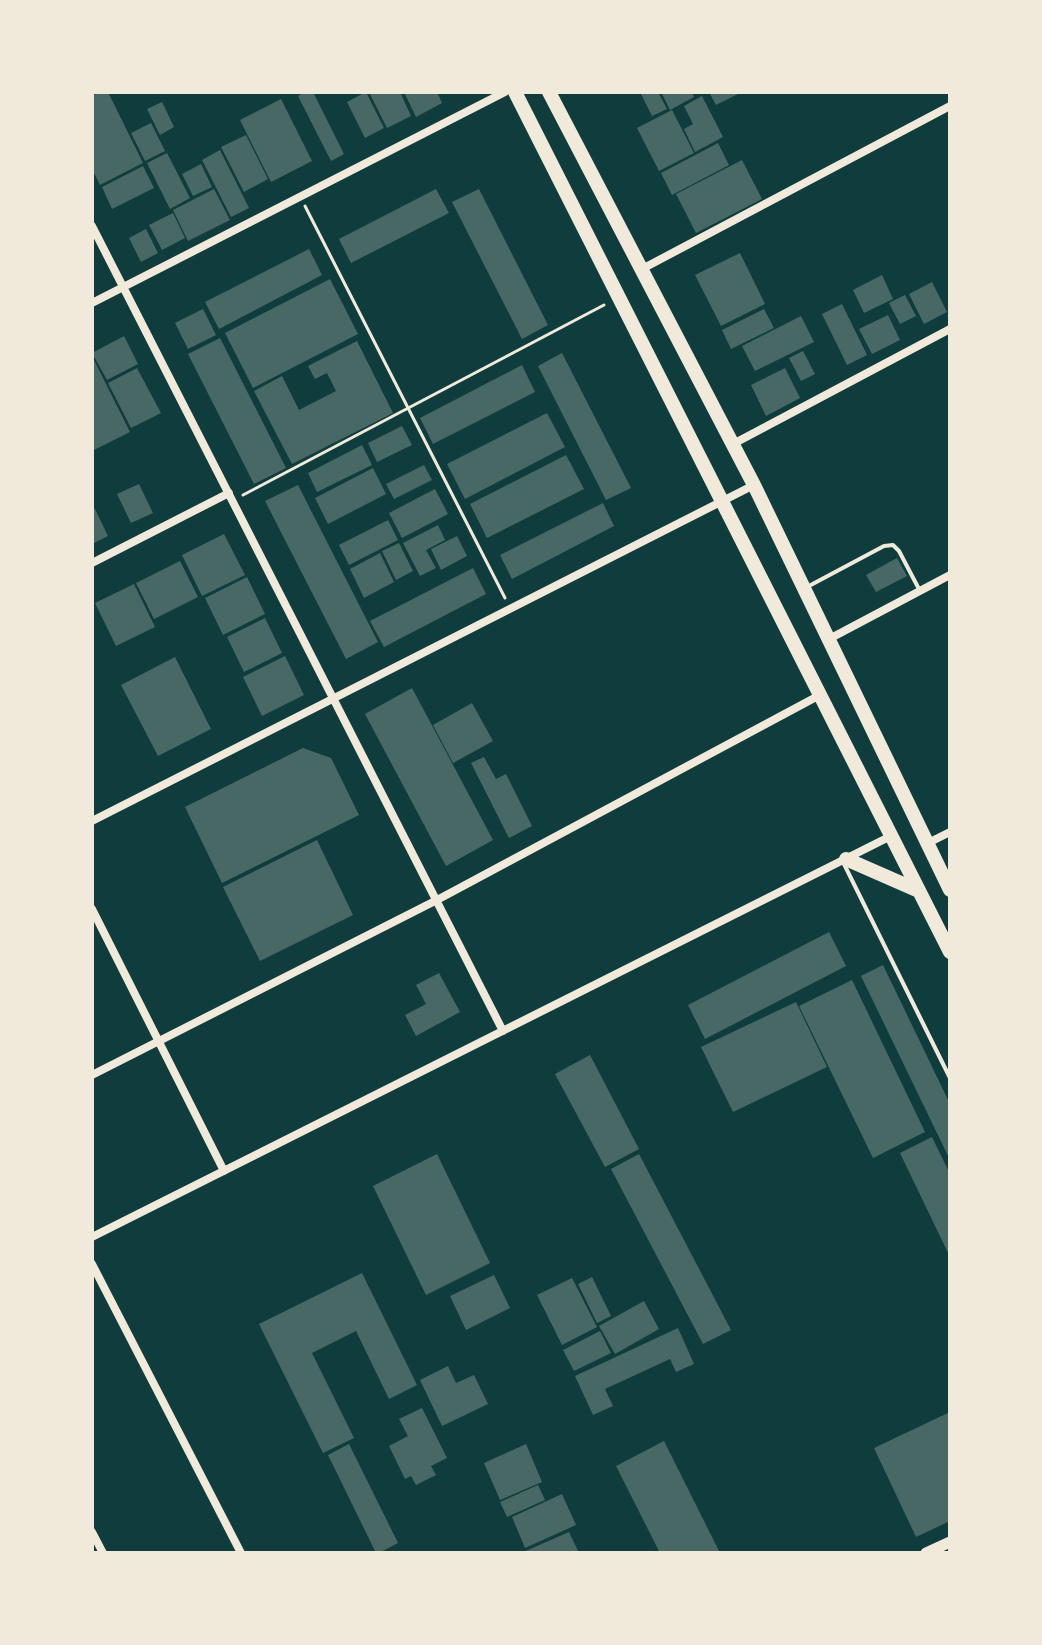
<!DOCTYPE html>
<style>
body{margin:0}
#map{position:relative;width:1042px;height:1645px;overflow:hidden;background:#0f3d3e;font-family:"Varela Round",sans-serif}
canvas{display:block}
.frame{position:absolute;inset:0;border:94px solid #f1e9da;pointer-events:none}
</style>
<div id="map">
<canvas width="1042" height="1645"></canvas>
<div class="frame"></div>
</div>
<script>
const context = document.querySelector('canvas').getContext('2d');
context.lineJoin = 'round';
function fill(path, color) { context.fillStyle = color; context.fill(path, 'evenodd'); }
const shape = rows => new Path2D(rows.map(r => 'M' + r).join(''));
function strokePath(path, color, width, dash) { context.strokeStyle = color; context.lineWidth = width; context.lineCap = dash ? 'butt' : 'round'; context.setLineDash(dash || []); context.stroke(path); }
fill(shape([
 [100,92,108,92,143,163,100,185,92,169,92,96],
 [305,92,313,92,344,154,331,161,298,96],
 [366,92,384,128,365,138,347,102],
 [369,92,400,92,411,116,387,128],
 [404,92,437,92,442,103,416,117],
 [640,92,658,92,667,109,652,116],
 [661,92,692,92,694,97,670,110],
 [709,92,742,92,716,105],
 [702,96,723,137,695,152,684,129,693,124,684,106],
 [281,99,312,161,271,182,240,120],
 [162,102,174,127,160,135,147,109],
 [672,110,694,153,659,171,637,128],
 [151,123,165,151,145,161,131,133],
 [246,135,268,179,244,192,221,147],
 [718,143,729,165,672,195,661,173],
 [220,150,249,208,231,217,202,160],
 [167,153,190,198,170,209,147,163],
 [742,160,762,199,696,233,676,194],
 [201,164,212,187,193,196,182,174],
 [143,166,154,188,112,209,102,187],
 [214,189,230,220,188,241,173,210],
 [436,189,449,213,351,263,339,239],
 [479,189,548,325,522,339,452,202],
 [173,213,185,238,162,250,149,225],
 [146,229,158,253,141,262,129,238],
 [309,249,322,275,219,329,205,302],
 [740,253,765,304,721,326,695,275],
 [882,275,893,299,864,313,853,290],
 [330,279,358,334,253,388,225,333],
 [932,282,947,312,924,324,909,294],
 [905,295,916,316,900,324,889,303],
 [842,304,867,355,847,365,822,314],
 [203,309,216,335,188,349,175,323],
 [764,309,774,328,731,349,722,330],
 [888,315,900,340,872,354,859,329],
 [801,316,814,342,755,371,742,346],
 [124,336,138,364,107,380,92,353],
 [220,338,286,468,254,484,188,354],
 [357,341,393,413,292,464,254,391,282,376,299,410,336,391,327,373,315,379,308,366],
 [803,351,815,374,801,381,789,358],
 [562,353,631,488,606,500,538,366],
 [92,356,130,432,92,451],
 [522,365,535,392,433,444,420,418],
 [137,368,161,413,131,428,108,383],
 [785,368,800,398,766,416,751,385],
 [547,413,565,447,465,499,447,464],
 [402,426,412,445,377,462,368,443],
 [362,445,372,465,317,492,308,473],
 [566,455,584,489,487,538,470,504],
 [424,465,432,480,394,499,386,484],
 [373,468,386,494,328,524,315,498],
 [139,484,153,513,131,523,117,494],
 [298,485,378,642,346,659,265,501],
 [435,489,448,514,402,538,389,513],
 [92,503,108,536,92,544],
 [603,503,614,526,512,579,500,555],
 [388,520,398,540,349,565,339,545],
 [438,525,445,540,426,550,436,568,420,576,403,543],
 [224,534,245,575,202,596,182,555],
 [457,536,467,556,441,570,431,549],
 [399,543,413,571,396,580,382,551],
 [380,553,394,582,364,598,350,569],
 [897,558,907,576,876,592,866,575],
 [180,561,198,597,154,619,136,583],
 [473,568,486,594,384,647,370,621],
 [247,577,265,614,223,635,205,598],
 [134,584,155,627,116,646,95,603],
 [265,618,282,653,244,672,227,637],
 [285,656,304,695,262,716,243,677],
 [175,657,211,729,158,756,121,685],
 [412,688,493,840,446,866,365,714],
 [472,703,493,741,453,763,433,725],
 [303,748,331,758,359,815,222,883,185,807],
 [484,757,496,779,506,774,532,826,509,838,471,763],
 [317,840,353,915,260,961,223,887],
 [829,932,846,966,705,1039,688,1005],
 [883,965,950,1104,950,1160,861,976],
 [439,973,460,1012,416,1036,405,1015,426,1004,416,985],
 [852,980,925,1132,873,1158,799,1006],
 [796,1002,827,1067,733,1112,701,1047],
 [590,1055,639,1149,605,1167,555,1074],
 [932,1137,950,1174,950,1257,900,1153],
 [437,1154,490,1263,426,1295,373,1186],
 [639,1154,731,1330,703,1344,611,1169],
 [362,1273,417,1385,389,1399,356,1331,312,1353,354,1438,323,1453,259,1324],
 [494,1275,510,1308,466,1330,450,1296],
 [592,1277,611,1316,597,1323,578,1284],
 [572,1278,597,1327,562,1345,537,1295],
 [644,1301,659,1329,615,1354,599,1326],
 [678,1328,694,1364,676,1372,670,1359,605,1389,613,1406,593,1415,575,1376],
 [600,1331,611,1353,574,1371,563,1350],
 [448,1366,456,1383,474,1375,488,1404,442,1426,420,1380],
 [422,1408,447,1458,431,1466,436,1475,416,1485,411,1476,405,1479,389,1446,408,1436,399,1419],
 [950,1412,950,1521,916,1537,874,1448],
 [664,1441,720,1553,660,1553,616,1466],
 [349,1444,398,1543,379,1553,376,1553,328,1455],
 [526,1444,542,1482,500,1500,484,1463],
 [538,1485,545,1500,507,1517,500,1502],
 [562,1494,576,1525,525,1548,512,1517],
 [569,1532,579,1553,521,1553]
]), '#486865');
strokePath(shape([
 [305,206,505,598],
 [243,495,604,305]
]), '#f1e9da', 3);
strokePath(shape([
 [807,587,884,546,893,545,899,551,920,591],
 [843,862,950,1078]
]), '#f1e9da', 4);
strokePath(shape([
 [92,226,503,1031],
 [642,269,950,106],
 [92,303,505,92],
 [733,444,950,329],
 [92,563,229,493],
 [829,639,950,575],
 [92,821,754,485],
 [928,843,950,832],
 [92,909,224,1171],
 [92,1075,437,900,820,695],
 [92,1237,891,836],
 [92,1264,241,1553],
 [92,1532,103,1553]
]), '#f1e9da', 8);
strokePath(shape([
 [926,1553,950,1542]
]), '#f1e9da', 11);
strokePath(shape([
 [515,92,950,952],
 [549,92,754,485,950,890],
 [846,859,919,891]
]), '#f1e9da', 14);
</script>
